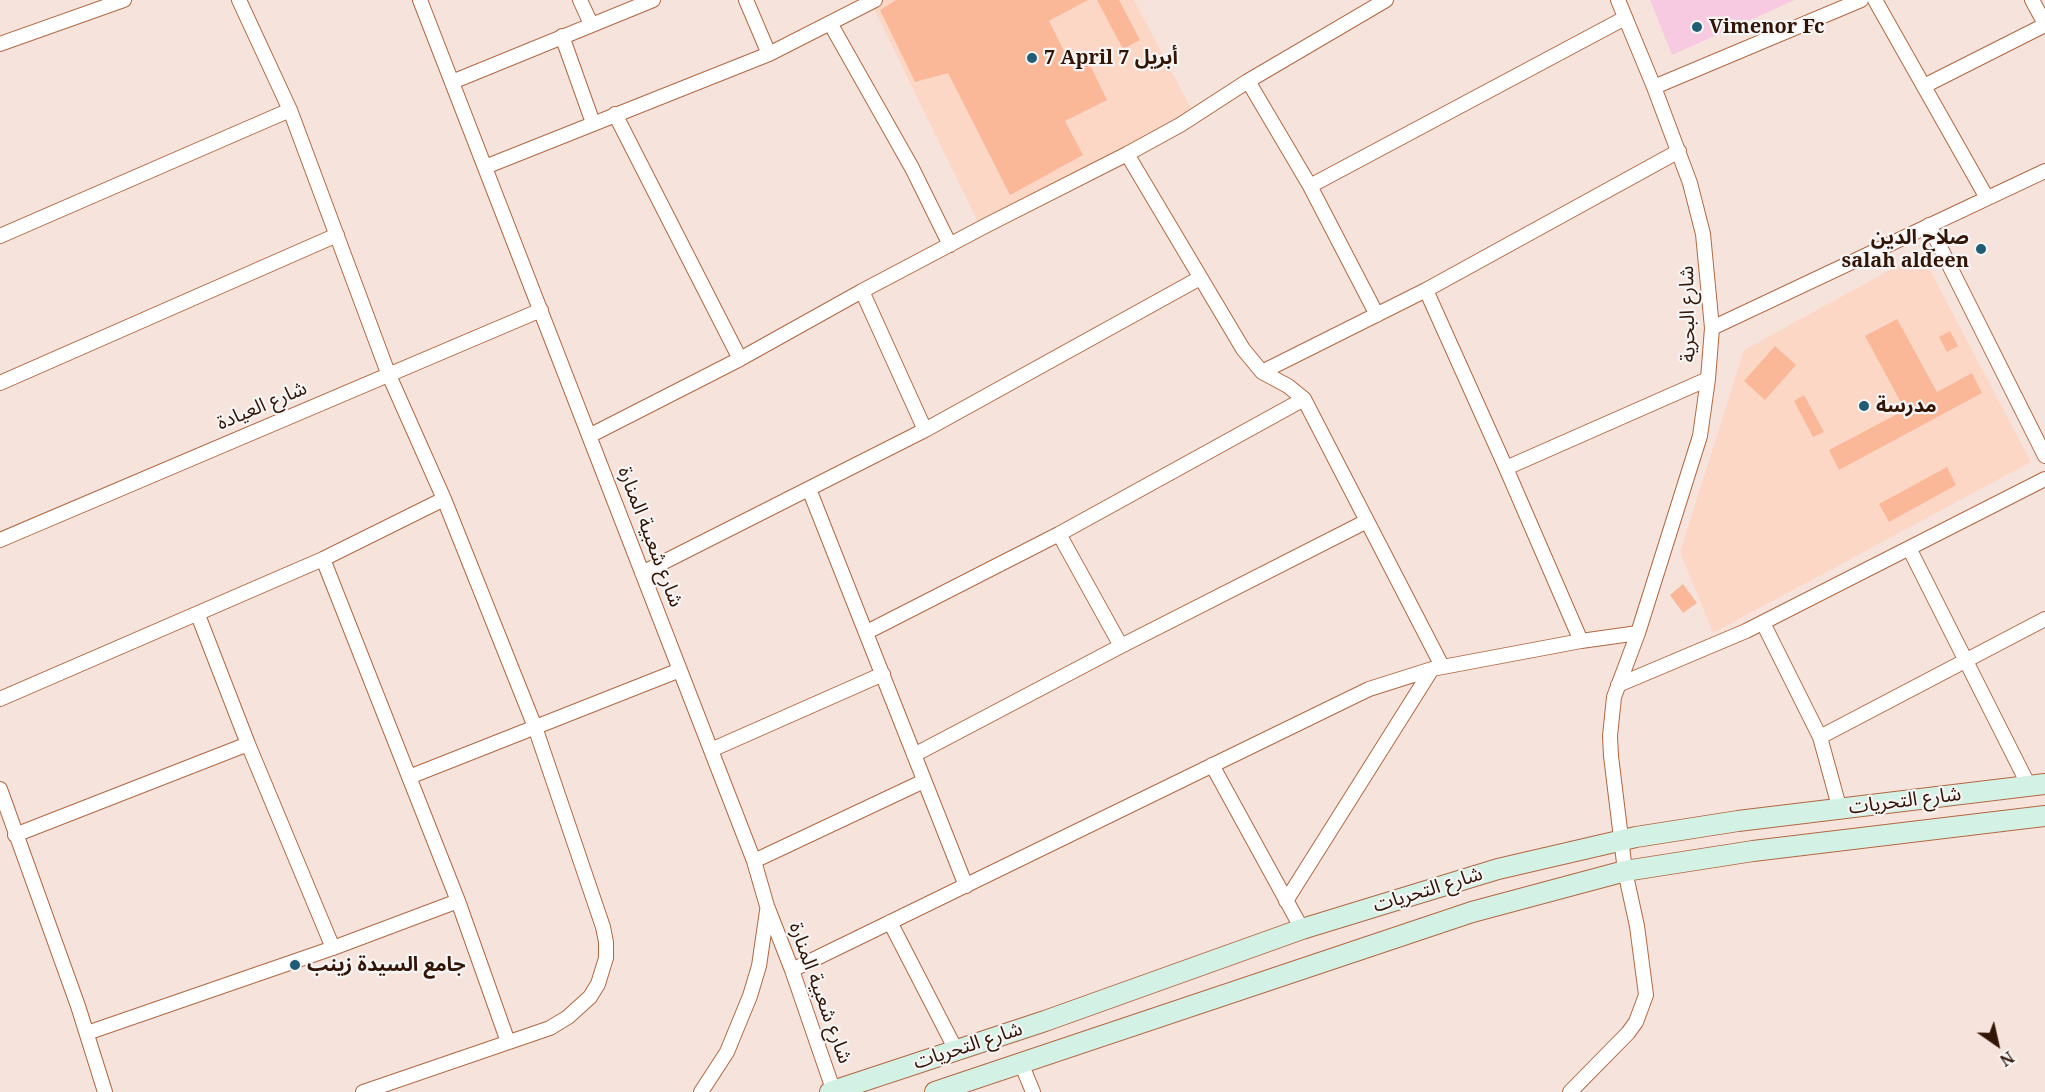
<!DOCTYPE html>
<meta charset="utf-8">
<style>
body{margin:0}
#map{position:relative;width:2045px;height:1092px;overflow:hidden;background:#f6e4dc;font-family:"Noto Serif",serif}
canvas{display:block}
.north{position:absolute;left:1967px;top:1014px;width:60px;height:60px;-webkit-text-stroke:4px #f5f5f5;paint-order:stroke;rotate:146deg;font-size:16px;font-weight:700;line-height:24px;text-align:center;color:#331506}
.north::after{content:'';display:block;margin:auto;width:21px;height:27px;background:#331506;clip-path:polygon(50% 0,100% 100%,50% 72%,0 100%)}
</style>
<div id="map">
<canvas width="2045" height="1092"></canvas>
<div class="north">N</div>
</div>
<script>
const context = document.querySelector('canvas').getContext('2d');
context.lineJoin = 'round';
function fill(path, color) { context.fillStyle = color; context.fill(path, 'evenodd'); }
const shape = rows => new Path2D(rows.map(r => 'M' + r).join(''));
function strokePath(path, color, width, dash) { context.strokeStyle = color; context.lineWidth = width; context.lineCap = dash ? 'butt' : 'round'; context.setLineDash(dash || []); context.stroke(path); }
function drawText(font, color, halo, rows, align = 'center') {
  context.font = font + ' "Noto Serif","Noto Sans Arabic",serif'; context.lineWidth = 4.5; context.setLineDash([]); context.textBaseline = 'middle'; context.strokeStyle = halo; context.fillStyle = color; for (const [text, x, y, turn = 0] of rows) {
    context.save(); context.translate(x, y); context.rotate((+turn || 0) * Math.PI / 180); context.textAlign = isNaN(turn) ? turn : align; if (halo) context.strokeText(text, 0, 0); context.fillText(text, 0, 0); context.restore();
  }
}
fill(shape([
 [879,0,1134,0,1193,112,978,222,872,5],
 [1921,253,2031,462,1713,633,1680,552,1744,350]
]), '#fcd7c6');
fill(shape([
 [1650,0,1795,0,1672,55]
]), '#f7cae1');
fill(shape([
 [896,0,1088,0,1049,21,1073,69,1088,61,1107,100,1065,121,1083,155,1010,195,948,73,915,82,880,10],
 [1097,0,1119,0,1140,40,1123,49],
 [1897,319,1937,392,1972,373,1982,393,1839,470,1829,450,1905,410,1865,336],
 [1950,331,1958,346,1947,352,1939,337],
 [1775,346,1796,365,1765,400,1744,381],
 [1804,395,1824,432,1813,437,1794,401],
 [1947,467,1956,485,1889,522,1879,504],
 [1683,584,1697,603,1683,613,1670,595]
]), '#fab899');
const minor = shape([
 [239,0,290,110,388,373,444,499,535,727,603,927,606,942,606,958,598,984,590,997,568,1017,550,1028,363,1092],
 [420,0,754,861,767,906,792,970,834,1092],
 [580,0,591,24],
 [746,0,769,54],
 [1618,0,1654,87,1690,183,1703,234,1712,328,1708,379,1700,436,1638,633],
 [1875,0,1987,198],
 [2032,0,2045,24],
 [830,23,912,168,950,245],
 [562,36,593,123],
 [0,44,124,0],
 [1248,81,1310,186,1377,315],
 [452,82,653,0],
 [1924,86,2045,25],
 [1654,87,1861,0],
 [615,114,740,359],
 [1127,154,1243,349,1262,372,1288,386,1304,399,1442,666],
 [485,167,769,54,875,0],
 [1310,186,1625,18],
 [1929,225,2045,456],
 [0,236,290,110],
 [1426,290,1506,468,1581,641],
 [862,291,925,430],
 [1712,328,2045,171],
 [1262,372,1426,290,1679,151],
 [0,383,337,235],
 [589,436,740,359,862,291,987,225,1127,154,1180,125,1248,81,1386,0],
 [1506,468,1708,379],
 [809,489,966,886],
 [1059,534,1121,646],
 [0,540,541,310],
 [1909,548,2029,786],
 [323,559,458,901,508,1042],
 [642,573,925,430,1200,278],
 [198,615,248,744,333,948],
 [1763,623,1820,737,1840,810],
 [867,632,1059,534,1304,399],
 [1618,685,1746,631,2045,479],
 [0,699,323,559,444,499],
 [1820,737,2045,619],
 [711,750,883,674],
 [914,755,1121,646,1367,521],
 [1212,765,1302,929],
 [409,777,680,670],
 [0,789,78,1006,105,1092],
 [15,835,248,744],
 [754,861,924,781],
 [1286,901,1432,669],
 [890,922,956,1050],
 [792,970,1369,689,1432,669,1581,641,1638,633,1614,697,1610,736,1611,756,1625,871,1637,926,1646,995,1636,1022,1628,1033,1570,1092],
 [87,1033,333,948,458,901],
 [1021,1063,1033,1092],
 [701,1092,727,1052,750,996,759,966,767,911]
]);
const secondary = shape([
 [830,1092,1045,1021,1302,929,1498,869,1636,837,1738,821,2045,784],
 [935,1092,1472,912,1625,871,1753,851,2045,816]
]);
strokePath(minor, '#b26741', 16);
strokePath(secondary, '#b26741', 22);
strokePath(minor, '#fff', 14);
strokePath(secondary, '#d4f1e6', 20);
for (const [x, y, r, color] of [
 [1697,27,6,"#1f5d74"],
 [1032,58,6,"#1f5d74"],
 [1981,249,6,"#1f5d74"],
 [1864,406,6,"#1f5d74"],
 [295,965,6,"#1f5d74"]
]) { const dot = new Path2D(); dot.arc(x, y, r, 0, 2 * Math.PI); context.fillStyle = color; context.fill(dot); strokePath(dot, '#f5f5f5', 2); }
drawText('bold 20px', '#331506', '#f5f5f5', [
 ["Vimenor Fc",1709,27],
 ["7 April 7 أبريل",1044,58],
 ["صلاح الدين",1969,238,"right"],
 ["salah aldeen",1969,261,"right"],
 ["مدرسة",1876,406],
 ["جامع السيدة زينب",307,965]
], 'left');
drawText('20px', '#331506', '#f5f5f5', [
 ["شارع البحرية",1688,314,-91],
 ["شارع العيادة",262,406,-23],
 ["شارع شعبية المنارة",650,537,69],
 ["شارع التحريات",1905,801,-7],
 ["شارع التحريات",1428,890,-17],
 ["شارع شعبية المنارة",820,993,70],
 ["شارع التحريات",968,1046,-18]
]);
</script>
